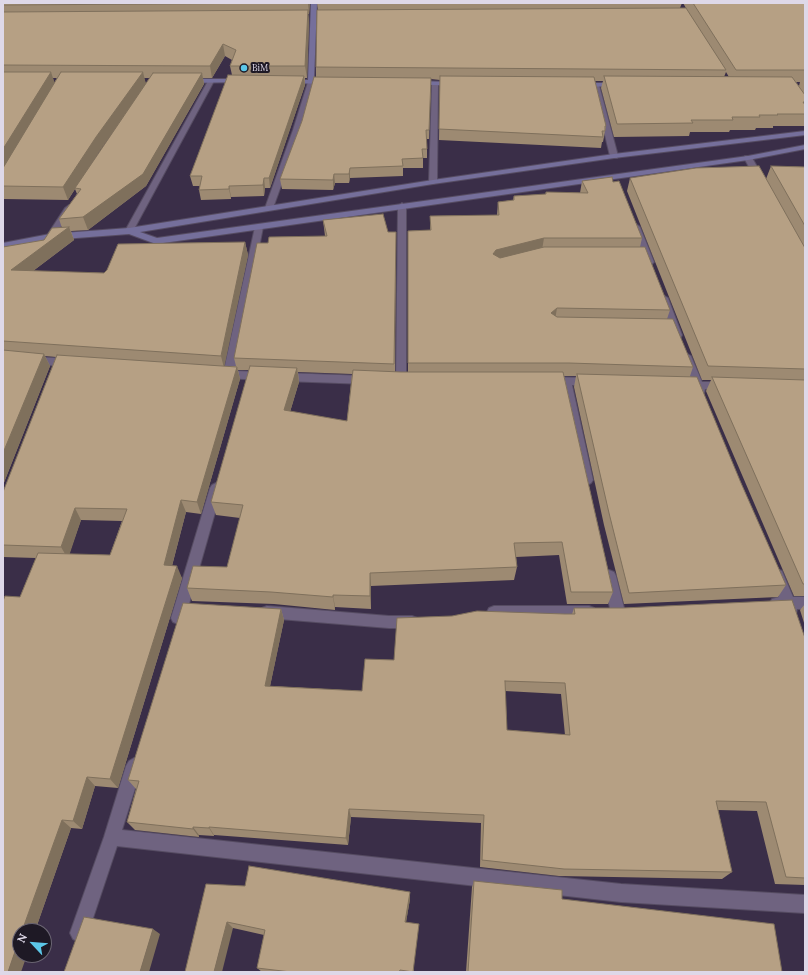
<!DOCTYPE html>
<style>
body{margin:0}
#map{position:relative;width:808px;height:975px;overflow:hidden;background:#3a2e48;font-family:Lora,serif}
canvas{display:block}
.frame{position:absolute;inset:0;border:4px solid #ded8e8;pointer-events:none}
.north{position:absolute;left:12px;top:923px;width:40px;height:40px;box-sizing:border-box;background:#1e1925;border:1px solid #6b6573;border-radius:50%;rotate:296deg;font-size:11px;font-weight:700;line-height:16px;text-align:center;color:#ded8e8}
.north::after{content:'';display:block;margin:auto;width:14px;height:18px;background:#5cc7e8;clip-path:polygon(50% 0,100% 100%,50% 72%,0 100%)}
</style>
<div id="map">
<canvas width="808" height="975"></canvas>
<div class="frame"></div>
<div class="north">N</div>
</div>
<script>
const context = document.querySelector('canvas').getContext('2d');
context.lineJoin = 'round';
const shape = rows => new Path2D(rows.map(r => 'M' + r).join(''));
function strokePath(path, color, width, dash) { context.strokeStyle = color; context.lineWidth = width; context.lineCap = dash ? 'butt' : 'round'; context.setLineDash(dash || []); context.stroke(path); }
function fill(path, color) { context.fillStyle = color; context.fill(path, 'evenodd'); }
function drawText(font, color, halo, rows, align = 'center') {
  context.font = font + ' Lora,serif'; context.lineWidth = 4; context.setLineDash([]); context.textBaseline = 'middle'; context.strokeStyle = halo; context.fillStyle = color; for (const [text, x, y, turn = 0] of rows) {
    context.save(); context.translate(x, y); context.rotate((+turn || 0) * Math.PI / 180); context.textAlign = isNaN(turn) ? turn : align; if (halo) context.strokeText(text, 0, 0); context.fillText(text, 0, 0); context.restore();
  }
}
const street = shape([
 [211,79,214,81,133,231,132,233,126,233,125,231,208,81,211,79],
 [311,80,314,82,301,130,273,208,272,210,266,210,265,208,293,130,308,82,311,80],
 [435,82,438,84,437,182,433,184,429,182,432,84,435,82],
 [596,83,599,85,618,156,617,158,611,158,610,156,593,85,596,83],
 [745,156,751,156,764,179,763,181,757,181,744,158,745,156],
 [402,203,406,206,406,381,405,384,401,385,397,384,396,381,398,206,402,203],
 [69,205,73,208,54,237,53,239,47,239,46,237,65,208,69,205],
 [259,224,263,227,235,371,263,372,267,373,268,376,267,379,263,380,224,378,220,377,219,374,220,371,224,370,255,227,259,224],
 [636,224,640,227,654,262,652,264,646,264,644,262,632,227,636,224],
 [663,295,668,298,682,335,681,337,673,337,672,335,658,298,663,295],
 [686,353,691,356,702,382,725,382,729,383,730,386,729,389,705,389,704,393,700,394,696,393,694,389,681,388,680,385,681,382,691,381,681,356,686,353],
 [3,355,70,359,74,361,75,363,74,365,70,367,3,361,3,355],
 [284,373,367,376,371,377,372,380,371,383,367,384,284,381,280,380,279,377,280,374,284,373],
 [549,377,591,378,595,379,596,382,595,385,591,386,572,385,593,480,591,483,587,485,583,483,581,480,561,385,545,384,544,381,545,378,549,377],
 [216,483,220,485,222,488,185,618,183,622,178,624,173,622,171,618,210,488,212,485,216,483],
 [777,569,782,571,793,597,805,597,805,609,797,609,796,614,791,616,786,614,784,609,772,607,770,603,772,599,779,597,770,575,772,571,777,569],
 [609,570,614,572,616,576,625,612,623,616,618,618,613,616,611,612,602,576,604,572,609,570],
 [267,606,389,616,412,616,417,618,419,622,417,626,412,628,389,628,267,618,262,616,260,612,262,608,267,606],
 [494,606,589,606,594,608,596,612,594,616,589,618,494,618,489,616,487,612,489,608,494,606],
 [134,758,139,761,142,766,122,830,621,884,805,895,805,913,621,902,117,846,88,933,85,939,79,942,73,939,70,933,104,837,126,766,129,761,134,758]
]);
const secondary = shape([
 [311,3,317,3,314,80,328,80,331,82,328,84,288,83,288,81,290,80,308,80,311,3],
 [242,79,244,80,244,82,188,83,185,81,188,79,242,79],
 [414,81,456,82,459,84,456,86,412,84,412,82,414,81],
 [618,83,620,84,620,86,580,87,577,85,580,83,618,83],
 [805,131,805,135,614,158,433,184,140,232,157,238,748,156,805,145,805,149,748,160,156,244,129,234,50,240,3,249,3,243,50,234,129,228,433,180,614,154,805,131]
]);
strokePath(street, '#564c62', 2);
strokePath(secondary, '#564c62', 2);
fill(street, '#6f6380');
fill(secondary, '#756f9b');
fill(shape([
 [3,3,310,3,309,14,308,14,309,21,307,78,305,78,305,85,270,188,265,188,264,196,231,197,231,199,201,200,199,190,200,186,193,186,190,176,232,75,230,66,232,60,225,56,212,78,203,78,204,84,146,186,88,230,71,231,74,240,33,271,104,273,245,242,248,255,224,366,236,366,234,358,268,243,325,236,323,220,388,232,396,232,395,372,408,372,408,231,430,230,430,216,497,215,498,202,513,200,514,196,545,195,546,192,580,193,582,181,613,182,642,238,640,247,670,310,667,319,693,367,690,376,741,483,786,585,778,597,624,604,604,525,574,387,576,376,564,376,613,592,608,604,567,604,559,555,516,557,517,567,514,580,371,586,371,609,335,607,335,610,274,604,192,601,187,588,227,567,240,518,216,515,211,502,249,370,238,370,240,379,201,514,186,512,172,566,182,578,118,788,95,786,82,829,71,828,35,931,20,931,20,597,36,558,3,557,3,492,56,357,45,356,50,366,3,485,3,247,44,240,62,228,59,219,77,194,75,189,68,200,3,199],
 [53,78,57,78,54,83],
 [144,78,150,78,146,84],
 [125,114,83,176,100,150],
 [298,372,352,374,347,421,290,412,299,382],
 [81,520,122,521,110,555,69,554],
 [317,3,682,3,680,8,686,8,683,3,805,3,805,126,773,126,773,128,756,128,755,130,730,130,729,132,690,132,689,136,614,137,601,88,603,81,595,81,606,126,603,142,602,142,601,148,439,140,440,80,431,79,429,139,426,139,427,149,427,158,423,158,423,168,403,168,403,176,350,178,349,183,335,183,333,190,282,189,280,179,302,121,316,77,316,67,318,10],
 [726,72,729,77,724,77],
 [796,82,800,82,799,86],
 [771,166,805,167,805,596,794,596,706,391,711,380,702,380,627,191,630,178,766,179],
 [805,604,805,626,800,610],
 [574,608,805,638,805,885,775,884,757,811,718,810,732,872,722,879,559,876,480,867,481,823,351,817,348,845,214,835,214,836,199,835,199,837,135,830,127,822,136,789,128,780,281,609,284,620,270,686,362,691,394,660,565,614,572,614],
 [505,691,561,694,565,735,507,730],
 [474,881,562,899,782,972,466,972,472,887],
 [245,886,410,892,410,899,406,922,414,972,262,972,257,968,264,935,233,928,185,972]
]), '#9d8a72');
fill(shape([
 [308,3,310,3,309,14],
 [308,10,309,21,307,78,305,66],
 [223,44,225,56,212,78,210,66],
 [51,72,55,84,3,171,3,149],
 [143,72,146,84,100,150,68,200,63,187,96,137],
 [202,73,204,84,146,186,88,230,83,217],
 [304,76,305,85,270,188,269,178],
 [350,168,350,178,349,183,349,174],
 [334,174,335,183,333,190,333,180],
 [264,178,265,188,264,196,263,185],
 [229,186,231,197,231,199,229,189],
 [69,227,74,240,17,283,11,270],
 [544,238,542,250,495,263,493,254,496,250],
 [245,242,248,255,224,368,221,356],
 [557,308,555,320,551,313],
 [44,354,50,366,3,485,3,453],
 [237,367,240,379,201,514,197,502],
 [297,368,299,382,286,425,284,410],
 [181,500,186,512,169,577,164,565],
 [75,508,81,520,68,559,61,547],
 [177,566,182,578,118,788,110,779],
 [370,573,371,586,371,609,370,596],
 [333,595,335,607,335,610,333,597],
 [281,609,284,620,268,696,265,686],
 [87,777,95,786,82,829,73,821],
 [349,809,351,817,348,845,346,838],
 [62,820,71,828,35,931,22,931],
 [193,827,199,835,199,837,193,829],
 [209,827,214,835,214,836,209,828],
 [410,892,410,899,405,928,405,922],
 [227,922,233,928,222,972,214,972],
 [153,929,160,934,149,972,140,972],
 [20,937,20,955,27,955,21,972,8,972]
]), '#7f705c');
const building = shape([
 [3,3,300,3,3,5,3,3],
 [693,3,805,3,805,70,736,70,693,3],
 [686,8,726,70,316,67,317,10,686,8],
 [308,10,305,66,230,66,236,50,223,44,210,66,3,65,3,12,308,10],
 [3,72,51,72,3,149,3,72],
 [61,72,143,72,96,137,63,187,3,186,3,168,61,72],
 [153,73,202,73,143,174,83,217,59,219,81,189,75,188,153,73],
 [228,75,304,76,269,178,264,178,263,185,229,186,229,189,199,190,202,176,190,176,228,75],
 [440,76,594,77,606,126,605,126,605,131,602,131,603,137,439,129,440,76],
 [604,76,792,77,805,95,805,102,803,102,805,105,805,114,777,114,778,115,759,115,760,117,732,117,733,120,691,120,693,123,617,124,604,76],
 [314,77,431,78,429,130,426,130,427,149,422,149,423,158,402,159,403,166,350,168,349,174,334,174,333,180,280,179,302,121,314,77],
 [759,166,805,248,805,369,708,366,630,178,696,168,759,166],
 [771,166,805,167,805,226,771,166],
 [612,177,613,182,619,181,642,238,544,238,496,250,493,254,500,258,544,247,645,247,670,310,557,308,551,313,557,317,673,319,693,367,569,363,408,363,408,231,431,230,430,216,499,215,498,202,514,200,514,196,546,194,546,192,588,193,582,181,612,177],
 [383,214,388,232,396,232,394,364,234,358,257,243,268,243,269,237,327,236,323,220,383,214],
 [69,227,11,270,104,273,107,270,118,244,245,242,221,356,3,341,3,247,44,240,52,228,69,227],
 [3,350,44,354,3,453,3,350],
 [57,355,237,367,197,502,181,500,164,565,177,566,110,779,87,777,73,821,62,820,22,931,20,931,20,937,8,972,3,972,3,601,5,596,20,597,38,553,110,555,127,509,75,508,61,547,3,545,3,492,57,355],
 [250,366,297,368,284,410,347,421,353,370,401,372,563,372,613,592,571,592,562,542,514,543,517,567,370,573,370,596,333,595,333,597,271,592,187,588,193,566,227,567,243,505,211,502,250,366],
 [577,374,697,377,741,483,786,585,629,593,609,513,577,374],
 [712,377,805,380,805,584,803,584,712,377],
 [792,600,805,638,805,878,786,877,766,802,716,801,732,872,564,869,482,860,484,815,349,809,346,838,209,827,209,828,193,827,193,829,127,822,139,781,128,780,183,603,281,609,265,686,362,691,365,659,394,660,397,618,452,616,477,611,565,614,575,614,574,608,623,608,792,600],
 [505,681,565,683,570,735,507,730,505,681],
 [249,866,410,892,405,922,419,924,413,972,400,970,399,972,291,972,257,968,265,930,227,922,214,972,185,972,206,884,245,886,249,866],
 [474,881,562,890,562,899,774,924,782,972,468,972,474,881],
 [84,917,153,929,140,972,64,972,84,917]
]);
fill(building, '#b6a084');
strokePath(building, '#7f705c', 1);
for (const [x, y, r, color] of [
 [244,68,4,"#5cc7e8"]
]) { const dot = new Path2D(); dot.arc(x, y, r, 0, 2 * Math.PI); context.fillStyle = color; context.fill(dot); strokePath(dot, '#1e1925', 1.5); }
drawText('9px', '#ded8e8', '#1e1925', [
 ["BiM",252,68]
], 'left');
</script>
